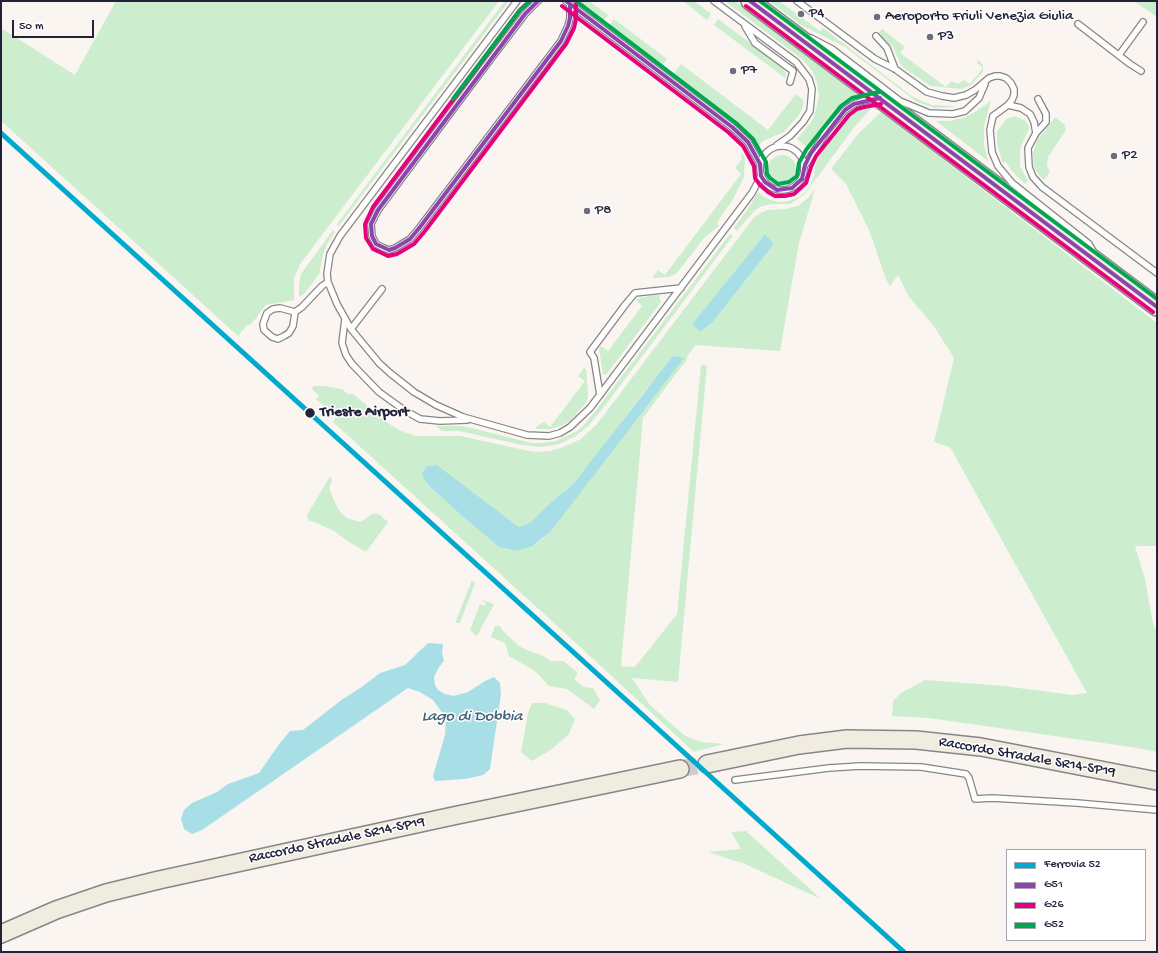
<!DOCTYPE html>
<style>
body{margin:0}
#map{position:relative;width:1158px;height:953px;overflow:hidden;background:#faf5f0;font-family:"Gochi Hand",sans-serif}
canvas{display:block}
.frame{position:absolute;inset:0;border:2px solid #22223b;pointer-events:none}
.legend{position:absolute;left:1006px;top:849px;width:140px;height:92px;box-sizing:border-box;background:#fff;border:1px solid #a7a7b1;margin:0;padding:5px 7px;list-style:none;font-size:12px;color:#22223b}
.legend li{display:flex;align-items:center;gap:8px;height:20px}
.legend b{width:20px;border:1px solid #a7a7b1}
.scale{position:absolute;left:12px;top:20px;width:82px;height:18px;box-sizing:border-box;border:2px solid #22223b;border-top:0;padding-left:5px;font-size:12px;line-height:14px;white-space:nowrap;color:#22223b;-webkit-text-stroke:3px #fff;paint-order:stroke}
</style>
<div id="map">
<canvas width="1158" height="953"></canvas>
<div class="frame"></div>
<ul class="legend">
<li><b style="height:5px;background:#00a9ce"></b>Ferrovia 52</li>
<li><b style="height:5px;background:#8e44ad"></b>G51</li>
<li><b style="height:5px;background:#e5007d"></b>G26</li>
<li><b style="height:5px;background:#00a651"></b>G52</li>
</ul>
<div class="scale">50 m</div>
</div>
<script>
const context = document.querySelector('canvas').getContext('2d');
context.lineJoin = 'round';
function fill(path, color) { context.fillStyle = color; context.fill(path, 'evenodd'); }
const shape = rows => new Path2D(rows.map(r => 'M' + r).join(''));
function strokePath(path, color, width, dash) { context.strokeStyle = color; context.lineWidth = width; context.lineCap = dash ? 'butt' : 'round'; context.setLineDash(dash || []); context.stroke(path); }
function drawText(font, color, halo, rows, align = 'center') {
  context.font = font + ' "Gochi Hand",sans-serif'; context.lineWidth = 3; context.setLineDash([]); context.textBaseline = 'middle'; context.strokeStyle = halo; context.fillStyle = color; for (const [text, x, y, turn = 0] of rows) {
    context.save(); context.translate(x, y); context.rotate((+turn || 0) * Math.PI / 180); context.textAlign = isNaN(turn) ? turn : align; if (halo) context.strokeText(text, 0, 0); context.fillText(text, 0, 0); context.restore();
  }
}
fill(shape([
 [116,1,499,1,300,264,294,278,294,300,266,305,258,315,256,319,255,319,250,325,248,324,238,336,1,121,1,28,75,75],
 [505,1,509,1,338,227,337,224],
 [573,1,589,1,608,15,601,24],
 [683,1,694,1,711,14,707,20],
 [725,1,735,1,856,93,857,95,847,101,837,109,807,148,797,139,812,121,816,110,819,96,817,83,813,72,803,60],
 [769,1,779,1,820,31,823,28,913,97,932,105,953,106,953,107,935,108,917,102,845,47,801,25],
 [1135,1,1157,1,1157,17,1138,4],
 [614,19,667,59,661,67,672,76,681,64,768,130,796,94,804,101,802,109,798,116,784,132,763,141,756,148,748,138,733,123,607,28],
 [718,19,781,66,786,73,785,78,714,25],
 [882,29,905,47,900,53,946,87,951,81,958,84,964,80,970,84,982,69,982,67,977,63,978,59,983,65,983,72,971,85,961,89,931,86,904,68,900,63,893,47,878,34],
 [991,101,984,126,984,144,988,161,936,121,950,121,962,118,972,114],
 [865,106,871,107,871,109,856,125,804,195,790,204,772,204,762,206,755,210,737,231,734,228,747,210,758,192,766,198,777,202,789,201,799,197,806,191,810,185,814,175,815,167,819,154,847,118,855,110],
 [881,112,1157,323,1157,546,1135,546,1145,579,1153,623,1157,632,1157,752,1138,748,929,718,892,716,893,701,901,693,925,680,1004,686,1072,695,1087,693,950,447,934,442,954,358,933,325,909,297,898,275,890,286,886,279,869,230,846,184,831,169,859,133],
 [1015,116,1023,120,1024,119,1029,126,1029,129,1021,146,1020,152,1020,166,1028,181,1025,184,1011,170,1006,162,1002,162,1002,161,997,144,997,131,1006,119],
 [1055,117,1064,124,1066,130,1048,157,1047,165,1050,172,1044,180,1039,175,1034,167,1033,153,1037,141],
 [742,153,745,159,744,177,732,201,717,222,719,226,704,238,676,274,668,277,652,278,658,270,665,275,741,174,735,168,742,159,741,155],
 '768 169a14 14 0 1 1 28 0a14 14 0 1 1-28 0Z',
 [815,189,799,243,780,351,695,345,687,357,686,361,678,371,643,418,621,666,635,667,677,614,701,365,707,365,678,682,632,678,650,705,685,736,701,742,724,744,694,752,565,633,333,422,336,417,316,399,319,396,311,388,315,386,323,386,342,389,349,395,352,393,388,423,401,431,416,436,460,436,534,452,550,451,561,448,581,439,597,424,755,216,767,210,785,209,798,206,808,198],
 [765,234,774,244,712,323,700,332,692,324],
 [650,384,544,538,533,546,517,551,499,547,464,518,428,485,427,466,437,465,519,527,531,523,560,494,566,491,574,483,593,460],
 [333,230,335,232,327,244,323,255,319,274,304,294,299,297,299,284,301,274],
 [730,234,733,236,600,412,589,425,576,436,559,444,541,447,522,445,459,431,442,431,436,426,463,426,532,443,541,443,556,441,577,431,584,425,597,409],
 [655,295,659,295,661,302,606,375,603,375,599,348,601,346,608,351,642,306,636,300,636,299],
 [584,368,586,369,588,393,588,398,585,404,570,421,561,426,551,429,536,429,536,427,544,422,550,427,585,381,578,376],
 [330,476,332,481,329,488,335,503,340,512,347,518,360,522,374,513,380,515,388,522,366,552,349,542,334,531,319,524,308,520,307,515],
 [472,580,475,583,460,623,455,623],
 [482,600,494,604,477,636,470,630,480,604,485,606,486,604],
 [495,626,500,626,503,631,519,646,531,652,541,655,551,661,563,661,578,673,574,679,584,687,593,688,600,700,594,709,567,689,549,686,535,671,509,656,505,643,491,637],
 [532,703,545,703,567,710,575,719,569,734,552,749,532,761,521,752,528,713],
 [746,831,821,899,745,864,708,852,741,849,731,832]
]), '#cceece');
fill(shape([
 [765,234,774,244,712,323,700,332,692,324],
 [673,356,684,358,551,531,533,546,517,551,499,547,464,518,428,485,422,474,427,466,437,465,519,527,530,523,560,494,566,491,574,483],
 [428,643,443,644,442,652,444,661,439,667,434,677,435,685,438,690,445,694,454,696,468,692,485,681,494,677,500,683,501,694,490,769,483,775,465,779,435,781,433,776,445,735,446,718,433,700,420,692,408,688,202,830,192,834,184,829,181,819,184,810,192,803,217,792,228,784,259,773,280,743,290,731,303,730,340,701,363,686,380,673,405,665]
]), '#a8dfe6');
strokePath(shape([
 [680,769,707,764]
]), '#cfcbcc', 17, [17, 8]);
const service = shape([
 [517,1,340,236,330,254,327,274,328,282,337,304,351,329,379,363,390,373,414,392,436,405,463,417,527,435,549,436,560,433,570,427,590,408,752,193,761,176],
 [538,1,525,14,487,64,378,210,371,224,372,236,376,244,384,248,389,250,395,248,410,239,420,227,561,41,568,26,570,18,570,4],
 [566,1,732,127,748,142,760,164],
 [714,1,796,62,809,79,812,89,810,111,803,122,790,136,777,145],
 [797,1,875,59,895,69,927,92,942,96,954,98,966,95,975,90,989,78,995,76,1000,76,1006,78,1011,83,1014,89,1014,95,1012,100,1008,105,993,116,990,130,992,152,998,166,1012,183,1089,244,1093,251],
 [1078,24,1130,64,1141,71],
 [745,26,755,43,793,71,790,82],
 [876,36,887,48,895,69],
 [811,38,832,49,900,101,929,113,953,114,965,111,979,98,985,84],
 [1119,55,1143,22],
 [1038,99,1046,114,1046,122,1036,133,1028,148,1029,167,1033,177,1042,187,1157,273],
 [1008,105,1021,108,1030,114,1034,122,1036,133],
 '760 168a22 22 0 1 1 44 0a22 22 0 1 1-44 0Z',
 [805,165,827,131,845,110,854,104,863,101,874,99],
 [295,312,293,326,289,333,284,336,278,339,272,337,264,330,263,324,267,313,273,309,280,308,295,312,302,307,322,286,328,282],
 [345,319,342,343,346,355,352,364,379,392,404,410,420,419,440,421,467,420],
 [351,329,382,289],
 [600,395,594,358,590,352,625,305,635,293,681,288],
 [735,780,829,768,860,766,921,767,966,774,969,778,975,799,992,798,1077,803,1157,810]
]);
const primary = shape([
 [750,1,1157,307],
 [707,764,799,745,847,739,916,740,981,747,1157,781],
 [1,934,56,910,106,893,159,880,453,816,680,769]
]);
strokePath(service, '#888588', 8);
strokePath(primary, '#888588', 20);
strokePath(service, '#fefefd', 5.5);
strokePath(primary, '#f0ecdf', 17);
strokePath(shape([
 [538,1,525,14,378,210,371,224,372,236,376,244,389,250,395,248,410,239,420,227,561,41,568,26,570,18,570,4],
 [566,1,732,127,748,142,760,164,761,176,765,182,777,190,792,188,802,179,805,165,811,153,845,110,854,104,880,98],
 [750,1,1157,307]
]), '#8e44ad', 4);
strokePath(shape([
 [530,1,520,10,373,207,365,224,366,238,373,249,388,256,397,254,414,244,425,231,566,44,574,28,576,19,576,4],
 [562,6,728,132,743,146,754,166,755,178,760,185,768,192,775,196,785,196,794,194,806,183,811,167,816,156,849,115,857,109,864,107,881,104],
 [746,6,1153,312]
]), '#e5007d', 4);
strokePath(shape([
 [576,1,736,123,753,139,766,162,767,174,770,178,778,184,789,182,797,176,799,163,806,150,841,106,852,98,879,92],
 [760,1,1157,299],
 [453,99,520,10,530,1]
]), '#00a651', 4);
strokePath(shape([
 [1,133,904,952]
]), '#00a9ce', 5);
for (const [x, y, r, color] of [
 [801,14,4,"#6e6c7a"],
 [877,17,4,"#6e6c7a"],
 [930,37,4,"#6e6c7a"],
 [733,71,4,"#6e6c7a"],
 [1114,156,4,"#6e6c7a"],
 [587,211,4,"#6e6c7a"],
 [310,413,5.5,"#22223b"]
]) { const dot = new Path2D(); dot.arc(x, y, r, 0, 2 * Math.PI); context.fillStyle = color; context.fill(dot); strokePath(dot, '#fff', 1.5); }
drawText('15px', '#22223b', '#fff', [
 ["P4",809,14],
 ["Aeroporto Friuli Venezia Giulia",885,17],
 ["P3",938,37],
 ["P7",741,71],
 ["P2",1122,156],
 ["P8",595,211]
], 'left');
drawText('bold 15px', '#22223b', '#fff', [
 ["Trieste Airport",320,413]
], 'left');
drawText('15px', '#22223b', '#fff', [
 ["Raccordo Stradale SR14-SP19",1027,758,10],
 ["Raccordo Stradale SR14-SP19",337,841,-12]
]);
drawText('italic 16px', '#456175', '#fff', [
 ["Lago di Dobbia",472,718]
]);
</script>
